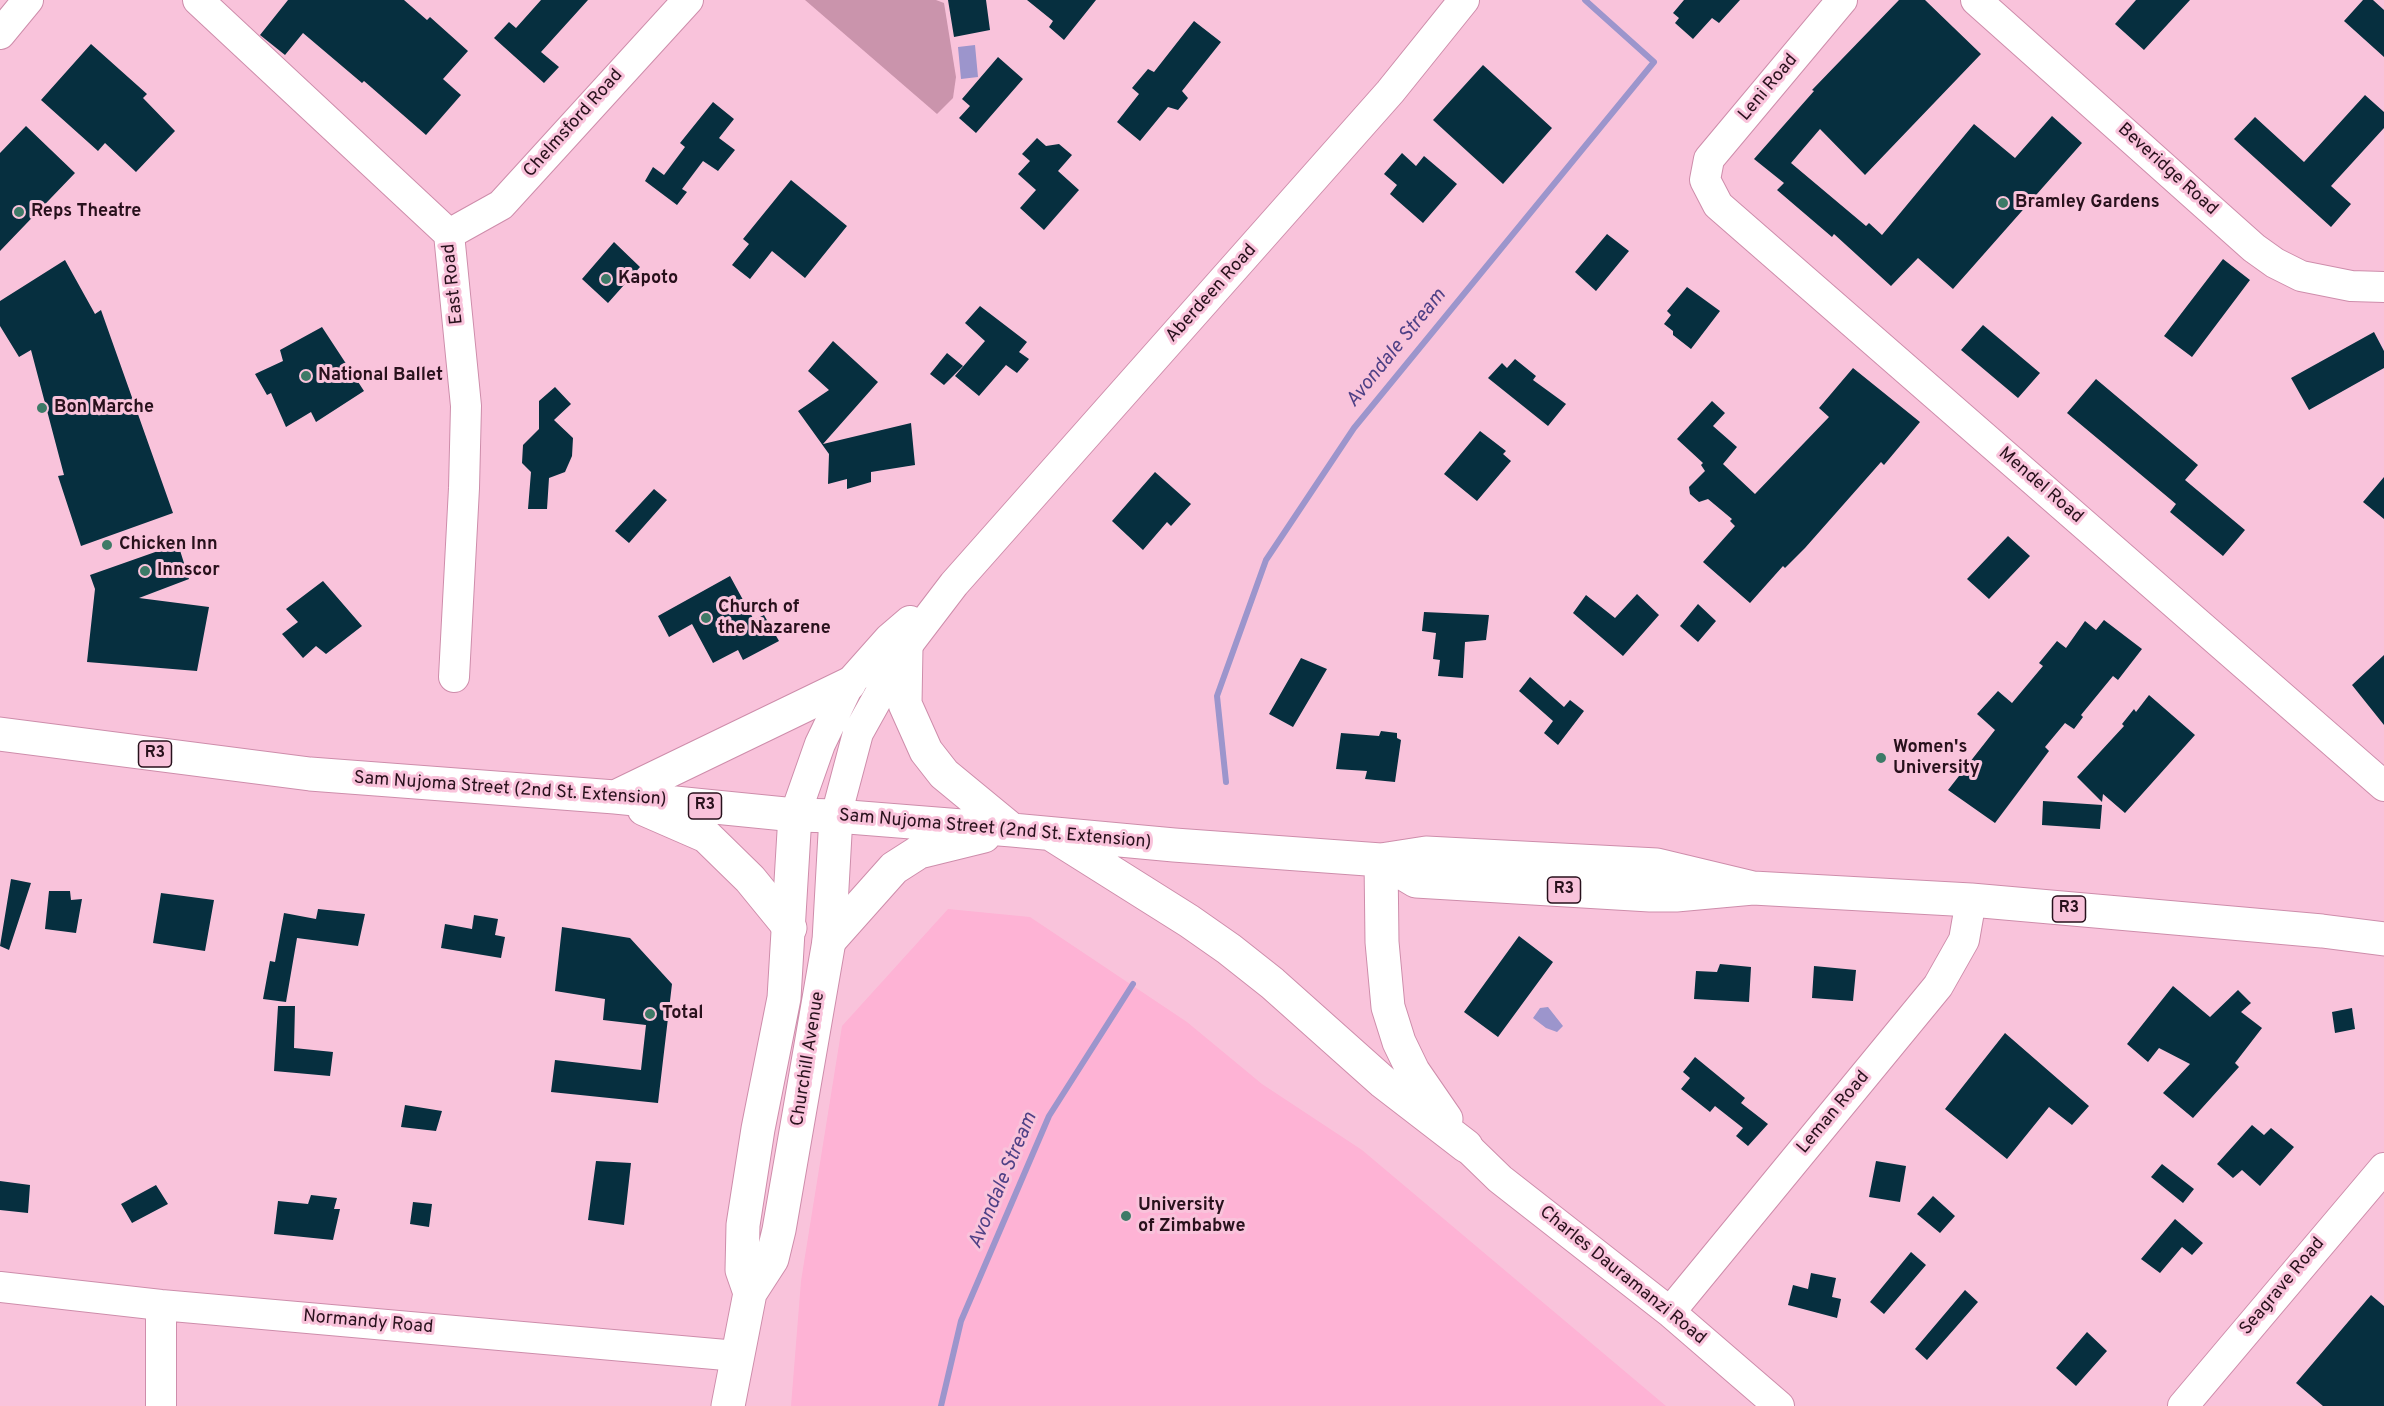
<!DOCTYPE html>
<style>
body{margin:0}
canvas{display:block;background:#f9c3db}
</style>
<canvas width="2384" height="1406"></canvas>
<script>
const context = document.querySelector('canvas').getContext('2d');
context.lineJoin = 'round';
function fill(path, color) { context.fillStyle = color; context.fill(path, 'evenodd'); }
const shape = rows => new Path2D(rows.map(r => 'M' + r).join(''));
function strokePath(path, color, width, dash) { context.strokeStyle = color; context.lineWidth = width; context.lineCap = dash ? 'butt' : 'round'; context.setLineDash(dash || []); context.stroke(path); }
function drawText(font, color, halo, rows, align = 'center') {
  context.font = font + ' Overpass,sans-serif'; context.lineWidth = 6; context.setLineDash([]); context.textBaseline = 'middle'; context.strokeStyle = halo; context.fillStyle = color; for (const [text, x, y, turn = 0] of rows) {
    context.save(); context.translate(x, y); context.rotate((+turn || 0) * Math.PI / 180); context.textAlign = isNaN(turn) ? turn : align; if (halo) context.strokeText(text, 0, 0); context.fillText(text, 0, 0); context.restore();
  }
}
fill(shape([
 [948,909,1030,917,1187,1022,1262,1084,1362,1150,1666,1406,791,1406,801,1281,842,1026]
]), '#feb3d5');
fill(shape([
 [805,0,936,0,944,3,956,77,953,98,937,114]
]), '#ca94ac');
fill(shape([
 [975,45,978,77,961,79,958,47],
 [1548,1007,1563,1026,1557,1032,1546,1028,1533,1018,1540,1008]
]), '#9c95cc');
strokePath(shape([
 [1226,782,1217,696,1266,560,1354,428,1654,62,1585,0],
 [941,1406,961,1321,1049,1116,1133,984]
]), '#9c95cc', 6);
fill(shape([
 [288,0,404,0,427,20,430,17,468,51,443,79,461,95,426,135,364,81,362,83,303,33,285,55,260,35],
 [541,0,588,0,541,52,559,67,544,83,494,38,509,22,516,28],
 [948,0,986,0,990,30,954,37],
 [1027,0,1096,0,1064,40,1049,27,1053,21],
 [1684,0,1740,0,1719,23,1712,18,1693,39,1675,23,1679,18,1673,13],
 [1899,0,1925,0,1981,54,1865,175,1820,129,1791,163,1866,226,1869,223,1882,235,1974,124,2015,158,2052,116,2082,143,1953,289,1918,258,1891,286,1834,234,1832,237,1777,190,1784,183,1754,159,1814,91,1812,90],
 [2136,0,2190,0,2144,50,2115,24],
 [2363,0,2373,0,2384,10,2384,57,2344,21],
 [1194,21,1221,42,1182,91,1188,98,1178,110,1168,107,1140,141,1117,122,1139,94,1132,88,1148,69,1154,72],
 [91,44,147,94,143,98,175,131,136,172,105,143,98,151,41,100],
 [998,57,1023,79,976,133,959,118,970,106,962,99],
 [1483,65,1552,128,1503,184,1433,120],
 [2365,95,2384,112,2384,128,2331,186,2351,204,2331,227,2234,139,2255,117,2304,162],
 [713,102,734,119,719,138,735,150,718,171,703,161,682,189,687,192,677,205,645,181,653,167,664,175,685,147,680,143],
 [26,126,75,173,0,251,0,153],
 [1037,138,1046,146,1059,144,1072,155,1058,171,1079,190,1044,230,1020,208,1036,190,1018,174,1030,161,1022,154],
 [1402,153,1416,166,1424,156,1457,184,1423,223,1390,194,1397,185,1384,174],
 [791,180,847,226,805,278,772,251,750,279,732,265,749,244,743,239],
 [1607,234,1629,251,1596,291,1575,272],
 [614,242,640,267,608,303,582,279],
 [2223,259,2250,280,2192,357,2164,336],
 [65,260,95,314,101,310,173,513,81,546,58,476,64,475,31,350,19,357,0,326,0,301],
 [1687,287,1720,311,1691,349,1673,335,1673,331,1664,324,1671,315,1667,311],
 [980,306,1027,342,1019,352,1029,359,1017,373,1006,365,979,396,955,376,985,341,965,323],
 [1983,325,2040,373,2018,398,1961,350],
 [322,327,364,391,316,422,311,412,286,427,271,393,267,395,255,374,283,361,280,350],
 [2374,332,2384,351,2384,368,2309,410,2291,378],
 [833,341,878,382,823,444,911,423,915,465,871,472,871,482,847,489,847,479,828,484,829,454,798,411,829,390,808,371],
 [947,353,963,366,944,385,930,374],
 [1515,359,1536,376,1533,380,1566,404,1548,426,1488,378,1502,363,1507,368],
 [1853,368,1920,422,1884,465,1881,462,1805,548,1785,568,1783,566,1750,603,1703,562,1735,526,1730,521,1732,519,1708,499,1699,502,1690,494,1689,487,1705,471,1701,465,1703,463,1677,439,1712,401,1725,413,1713,426,1737,447,1723,464,1755,494,1829,417,1819,408],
 [2096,379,2198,465,2185,480,2245,530,2223,556,2170,512,2176,504,2067,413],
 [555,387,571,404,554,420,573,438,572,456,565,472,549,478,547,509,528,509,531,472,522,463,523,445,539,429,539,401],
 [1480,431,1506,451,1503,454,1511,461,1477,501,1444,474],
 [1155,472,1191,504,1171,526,1167,522,1143,550,1112,521],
 [2384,477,2384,519,2363,502],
 [654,489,667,500,629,543,615,531],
 [2008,536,2030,556,1989,599,1967,579],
 [178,544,189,579,139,598,209,607,197,671,87,662,95,589,90,575],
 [730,576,754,620,764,615,779,641,743,660,738,650,713,663,692,624,669,637,658,616],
 [323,581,362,626,326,654,316,646,303,658,282,634,298,622,286,609],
 [1637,594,1659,615,1623,656,1573,613,1586,595,1615,618],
 [1698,604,1716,621,1698,642,1680,626],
 [1424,612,1489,615,1486,640,1465,642,1463,678,1438,676,1440,660,1433,659,1436,633,1422,631],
 [2104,620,2142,649,2118,680,2113,676,2081,715,2083,717,2074,729,2065,723,2045,747,2049,751,1995,823,1948,790,1995,730,1977,714,1998,691,2012,703,2043,666,2039,663,2057,641,2066,648,2085,621,2096,630],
 [2384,655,2384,725,2352,685],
 [1301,658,1327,669,1293,727,1269,714],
 [1530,677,1564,707,1570,700,1584,711,1558,745,1544,733,1553,721,1519,691],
 [2149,695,2195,735,2125,813,2103,794,2102,802,2077,777,2124,726,2122,724,2134,709,2136,712],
 [1381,731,1397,733,1397,738,1401,740,1395,782,1365,779,1367,771,1336,769,1341,733,1379,736],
 [2043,801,2102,805,2100,829,2042,825],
 [11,879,31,883,9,950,0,946],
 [49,891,70,891,71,900,82,899,76,933,45,929],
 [161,893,214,900,205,951,153,943],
 [318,909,365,914,358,946,297,938,286,1002,263,999,270,961,275,962,284,913,316,919],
 [474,915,498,919,495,935,505,937,501,958,441,948,445,924,472,929],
 [562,927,630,938,672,984,658,1103,551,1092,555,1060,641,1070,646,1025,603,1020,605,999,555,991],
 [1519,936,1553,962,1498,1037,1464,1012],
 [1720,964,1751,967,1749,1002,1694,999,1696,971,1717,972],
 [1814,966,1856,970,1853,1001,1812,998],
 [2173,986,2210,1017,2238,990,2251,1003,2241,1012,2262,1028,2235,1063,2239,1067,2193,1118,2163,1093,2190,1064,2159,1048,2148,1062,2127,1044],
 [278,1006,295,1006,294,1048,333,1052,330,1076,274,1071],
 [2352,1008,2355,1029,2335,1033,2332,1012],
 [2005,1033,2089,1106,2072,1125,2049,1107,2007,1159,1945,1109],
 [1695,1057,1745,1098,1741,1103,1768,1124,1748,1146,1736,1136,1743,1128,1715,1106,1710,1112,1681,1089,1690,1078,1683,1072],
 [405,1105,442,1111,436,1131,401,1127],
 [2252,1125,2264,1135,2271,1128,2294,1147,2260,1186,2242,1170,2233,1178,2217,1164],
 [596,1161,631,1163,624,1225,588,1220],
 [1876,1161,1906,1166,1900,1202,1869,1197],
 [2162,1164,2194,1189,2183,1203,2151,1177],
 [0,1181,30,1185,28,1213,0,1210],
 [156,1185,168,1204,132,1223,121,1204],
 [311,1195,337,1198,334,1209,340,1209,333,1240,274,1234,278,1201,308,1204],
 [1933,1196,1955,1216,1940,1233,1917,1214],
 [413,1202,432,1204,429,1227,410,1224],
 [2175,1219,2203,1243,2192,1255,2182,1247,2160,1273,2141,1259],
 [1911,1252,1926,1265,1884,1314,1870,1302],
 [1811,1273,1836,1278,1832,1297,1841,1299,1837,1318,1788,1305,1793,1285,1808,1289],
 [1965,1290,1978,1302,1927,1360,1915,1349],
 [2371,1295,2384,1306,2384,1406,2323,1406,2296,1383],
 [2087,1332,2107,1351,2076,1386,2056,1368]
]), '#062f3f');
const minor = shape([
 [198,0,449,234,466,406,464,488,454,677],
 [1842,0,1709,159,1705,180,1718,205,2384,786],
 [1976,0,2254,248,2275,263,2301,276,2351,286,2384,287],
 [0,34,28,0],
 [449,234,501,205,688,0],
 [795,815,820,744,849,684,889,639,910,621],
 [836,816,858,733,906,647,954,584,1390,92,1464,0],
 [1466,1146,1500,1179,1670,1312,1779,1406],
 [0,1287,161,1305,737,1356],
 [1670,1312,1938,986,1964,940,1971,900],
 [161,1406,161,1305],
 [2183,1406,2384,1168]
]);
const major = shape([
 [750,1293,742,1270,743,1225,758,1129,784,998,795,815],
 [728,1406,750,1293,772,1259,779,1230,829,941,836,816]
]);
const highway = shape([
 [906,647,905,704,926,751,944,774,1012,830],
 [0,734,310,774,615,797,795,815,836,816,1012,830,1174,845,1381,860,1426,853,1657,865,1753,888],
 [615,797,849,684],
 [644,809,706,836,750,879,790,928],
 [1054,836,1189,921,1229,949,1272,983,1383,1082,1466,1146],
 [1381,860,1416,881,1650,895,1676,895,1753,888,1971,900,2322,931,2384,939],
 [1381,860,1382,942,1388,1007,1399,1042,1413,1071,1446,1119],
 [829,941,894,868,919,852,984,836]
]);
strokePath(minor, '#ce8dab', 32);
strokePath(major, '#ce8dab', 35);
strokePath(highway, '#ce8dab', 35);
strokePath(minor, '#fff', 30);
strokePath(major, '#fff', 33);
strokePath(highway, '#fff', 33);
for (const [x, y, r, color] of [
 [2003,203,6,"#3d7a67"],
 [19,212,6,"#3d7a67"],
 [606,279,6,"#3d7a67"],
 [306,376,6,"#3d7a67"],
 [42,408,6,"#3d7a67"],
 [107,545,6,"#3d7a67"],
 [145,571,6,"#3d7a67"],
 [706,618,6,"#3d7a67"],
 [1881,758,6,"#3d7a67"],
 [650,1014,6,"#3d7a67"],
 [1126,1216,6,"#3d7a67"]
]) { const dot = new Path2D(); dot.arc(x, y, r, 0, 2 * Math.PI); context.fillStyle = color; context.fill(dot); strokePath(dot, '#f9c3db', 2); }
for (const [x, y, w] of [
 [155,754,33],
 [705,806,33],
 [1564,890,33],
 [2069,909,33]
]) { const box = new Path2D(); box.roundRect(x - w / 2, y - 13, w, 26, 4.5); context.fillStyle = '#f9c3db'; context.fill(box); strokePath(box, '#28111c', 1.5); }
drawText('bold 16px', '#28111c', null, [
 ["R3",155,754],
 ["R3",705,806],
 ["R3",1564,890],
 ["R3",2069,909]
]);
drawText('18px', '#28111c', '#f9c3db', [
 ["Leni Road",1769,88,-50],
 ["Chelmsford Road",574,124,-48],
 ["Beveridge Road",2167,170,42],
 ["East Road",454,284,-96],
 ["Aberdeen Road",1212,294,-48],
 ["Mendel Road",2040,486,41],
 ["Sam Nujoma Street (2nd St. Extension)",510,790,4],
 ["Sam Nujoma Street (2nd St. Extension)",995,830,5],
 ["Churchill Avenue",809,1059,-81],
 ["Leman Road",1834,1113,-50],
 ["Charles Dauramanzi Road",1622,1276,39],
 ["Seagrave Road",2283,1287,-50],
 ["Normandy Road",368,1323,5]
]);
drawText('bold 18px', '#28111c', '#f9c3db', [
 ["Bramley Gardens",2015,203],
 ["Reps Theatre",31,212],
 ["Kapoto",618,279],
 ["National Ballet",318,376],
 ["Bon Marche",54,408],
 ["Chicken Inn",119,545],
 ["Innscor",157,571],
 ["Church of",718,608],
 ["the Nazarene",718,629],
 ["Women's",1893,748],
 ["University",1893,769],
 ["Total",662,1014],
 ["University",1138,1206],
 ["of Zimbabwe",1138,1227]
], 'left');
drawText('italic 20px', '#4f4186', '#f9c3db', [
 ["Avondale Stream",1397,349,-51],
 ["Avondale Stream",1004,1181,-67]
]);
</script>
